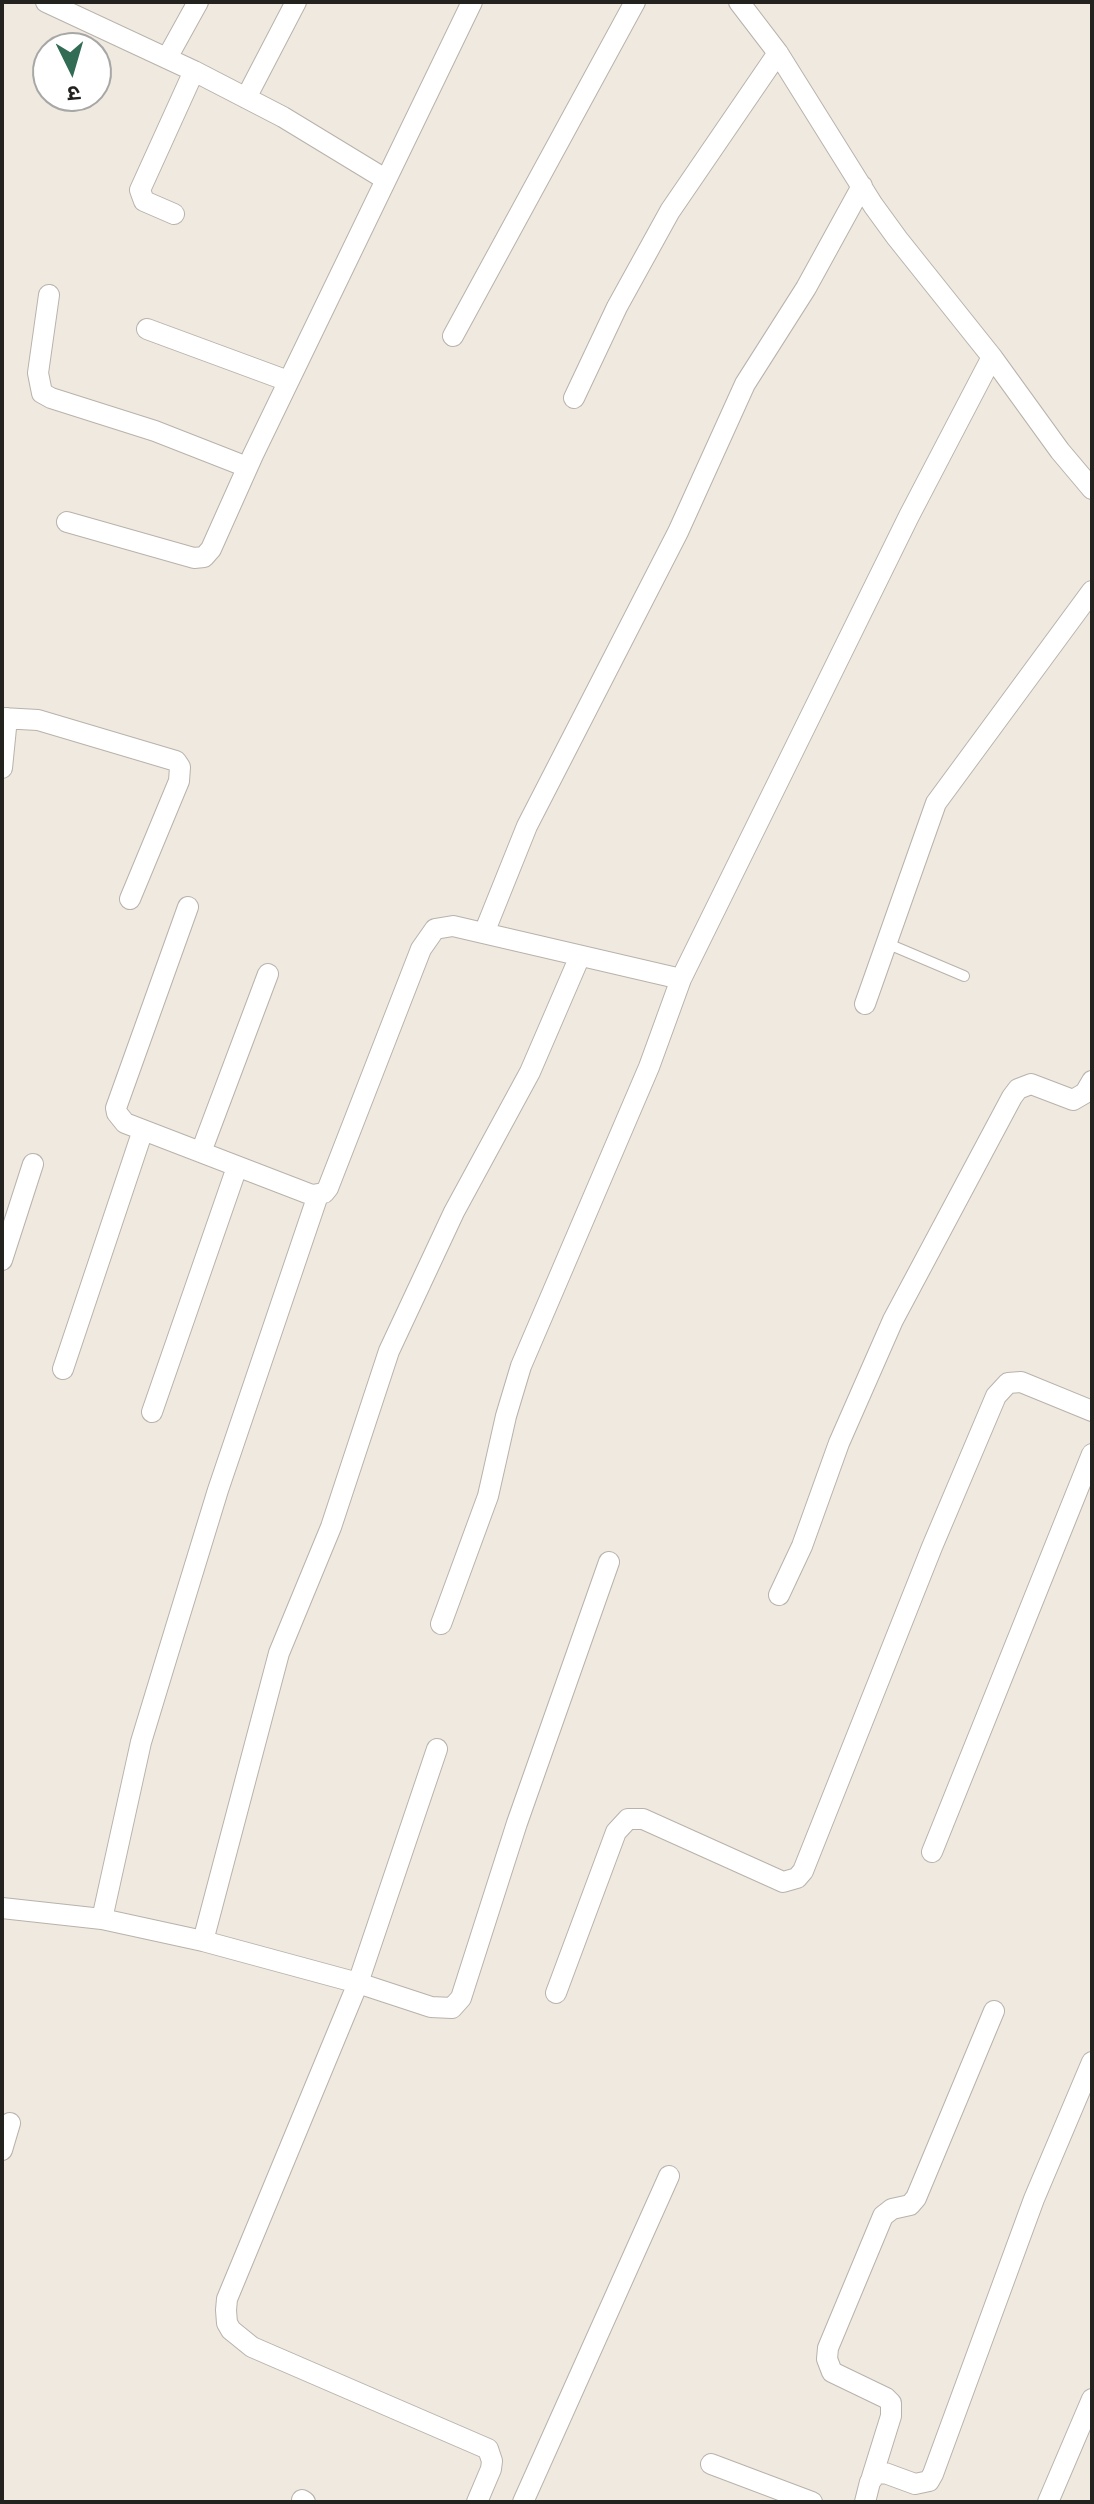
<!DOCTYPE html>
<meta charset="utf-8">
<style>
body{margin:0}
#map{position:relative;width:1094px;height:2504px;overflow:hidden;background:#efe9e0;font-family:Commissioner,"Noto Sans Devanagari",sans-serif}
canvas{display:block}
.frame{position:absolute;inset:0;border:4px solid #24221f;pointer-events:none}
.north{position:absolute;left:32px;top:32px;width:80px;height:80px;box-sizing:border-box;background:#fff;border:2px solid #a7a7a5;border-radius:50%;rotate:175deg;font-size:22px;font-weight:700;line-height:32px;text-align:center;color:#24221f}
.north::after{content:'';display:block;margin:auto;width:28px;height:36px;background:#326c55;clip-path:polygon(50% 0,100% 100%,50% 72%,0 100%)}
</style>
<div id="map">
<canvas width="1094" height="2504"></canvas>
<div class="frame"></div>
<div class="north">उ</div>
</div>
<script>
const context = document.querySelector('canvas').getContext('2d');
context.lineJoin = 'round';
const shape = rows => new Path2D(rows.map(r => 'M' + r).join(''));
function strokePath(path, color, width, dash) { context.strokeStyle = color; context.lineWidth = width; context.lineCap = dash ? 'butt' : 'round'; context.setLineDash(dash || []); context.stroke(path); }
const lane = shape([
 [886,943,964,976]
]);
const street = shape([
 [46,2,194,71,283,117,385,179],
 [739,2,778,53,873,205,897,238,992,357,1060,451,1092,489],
 [167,58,198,2],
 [246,98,296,2],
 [174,214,144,201,140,190,194,71],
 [49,295,38,373,42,393,51,398,155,431,247,467],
 [147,329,288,381],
 [453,336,635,2],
 [574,398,617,307,670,211,778,53],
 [67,522,194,558,204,557,211,549,253,455,472,2],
 [2,718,38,720,176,761,180,767,179,781,130,899],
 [2,768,7,718],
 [188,907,116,1108,117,1113,125,1123,312,1195,324,1193,328,1188,421,949,435,929,453,926,681,979],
 [484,933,527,826,678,532,745,384,806,288,862,186],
 [865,1004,936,803,1092,591],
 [201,1152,268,974],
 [2,1260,33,1164],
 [63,1369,143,1130],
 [152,1412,237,1167],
 [779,1595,802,1546,839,1443,893,1320,1012,1097,1018,1089,1031,1084,1073,1100,1085,1093,1092,1081],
 [441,1624,488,1496,506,1416,521,1366,649,1067,681,979,909,516,992,357],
 [437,1749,358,1983,227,2299,226,2310,227,2323,231,2330,252,2347,488,2449,492,2461,491,2469,477,2502],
 [932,1852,1092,1454],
 [2,1908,102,1919,203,1941,358,1983,431,2007,452,2008,461,1998,517,1823,609,1562],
 [102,1919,141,1742,165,1663,218,1490,318,1195],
 [203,1941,279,1653,331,1527,389,1351,454,1212,530,1072,580,956],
 [556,1993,616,1832,628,1819,643,1819,783,1882,797,1878,803,1871,932,1547,996,1396,1008,1383,1021,1382,1092,1411],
 [2,2150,10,2123],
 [711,2464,812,2502],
 [872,2477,891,2416,891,2403,886,2398,832,2372,827,2359,828,2348,883,2216,892,2209,910,2205,916,2198,994,2011],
 [302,2500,305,2502],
 [523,2502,669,2176],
 [865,2502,870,2482,876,2474,885,2473,915,2484,929,2481,933,2474,1034,2199,1092,2062],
 [1048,2502,1092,2399]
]);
strokePath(lane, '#b8b2aa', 12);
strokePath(street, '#b8b2aa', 22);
strokePath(lane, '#fff', 10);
strokePath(street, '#fff', 20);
</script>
